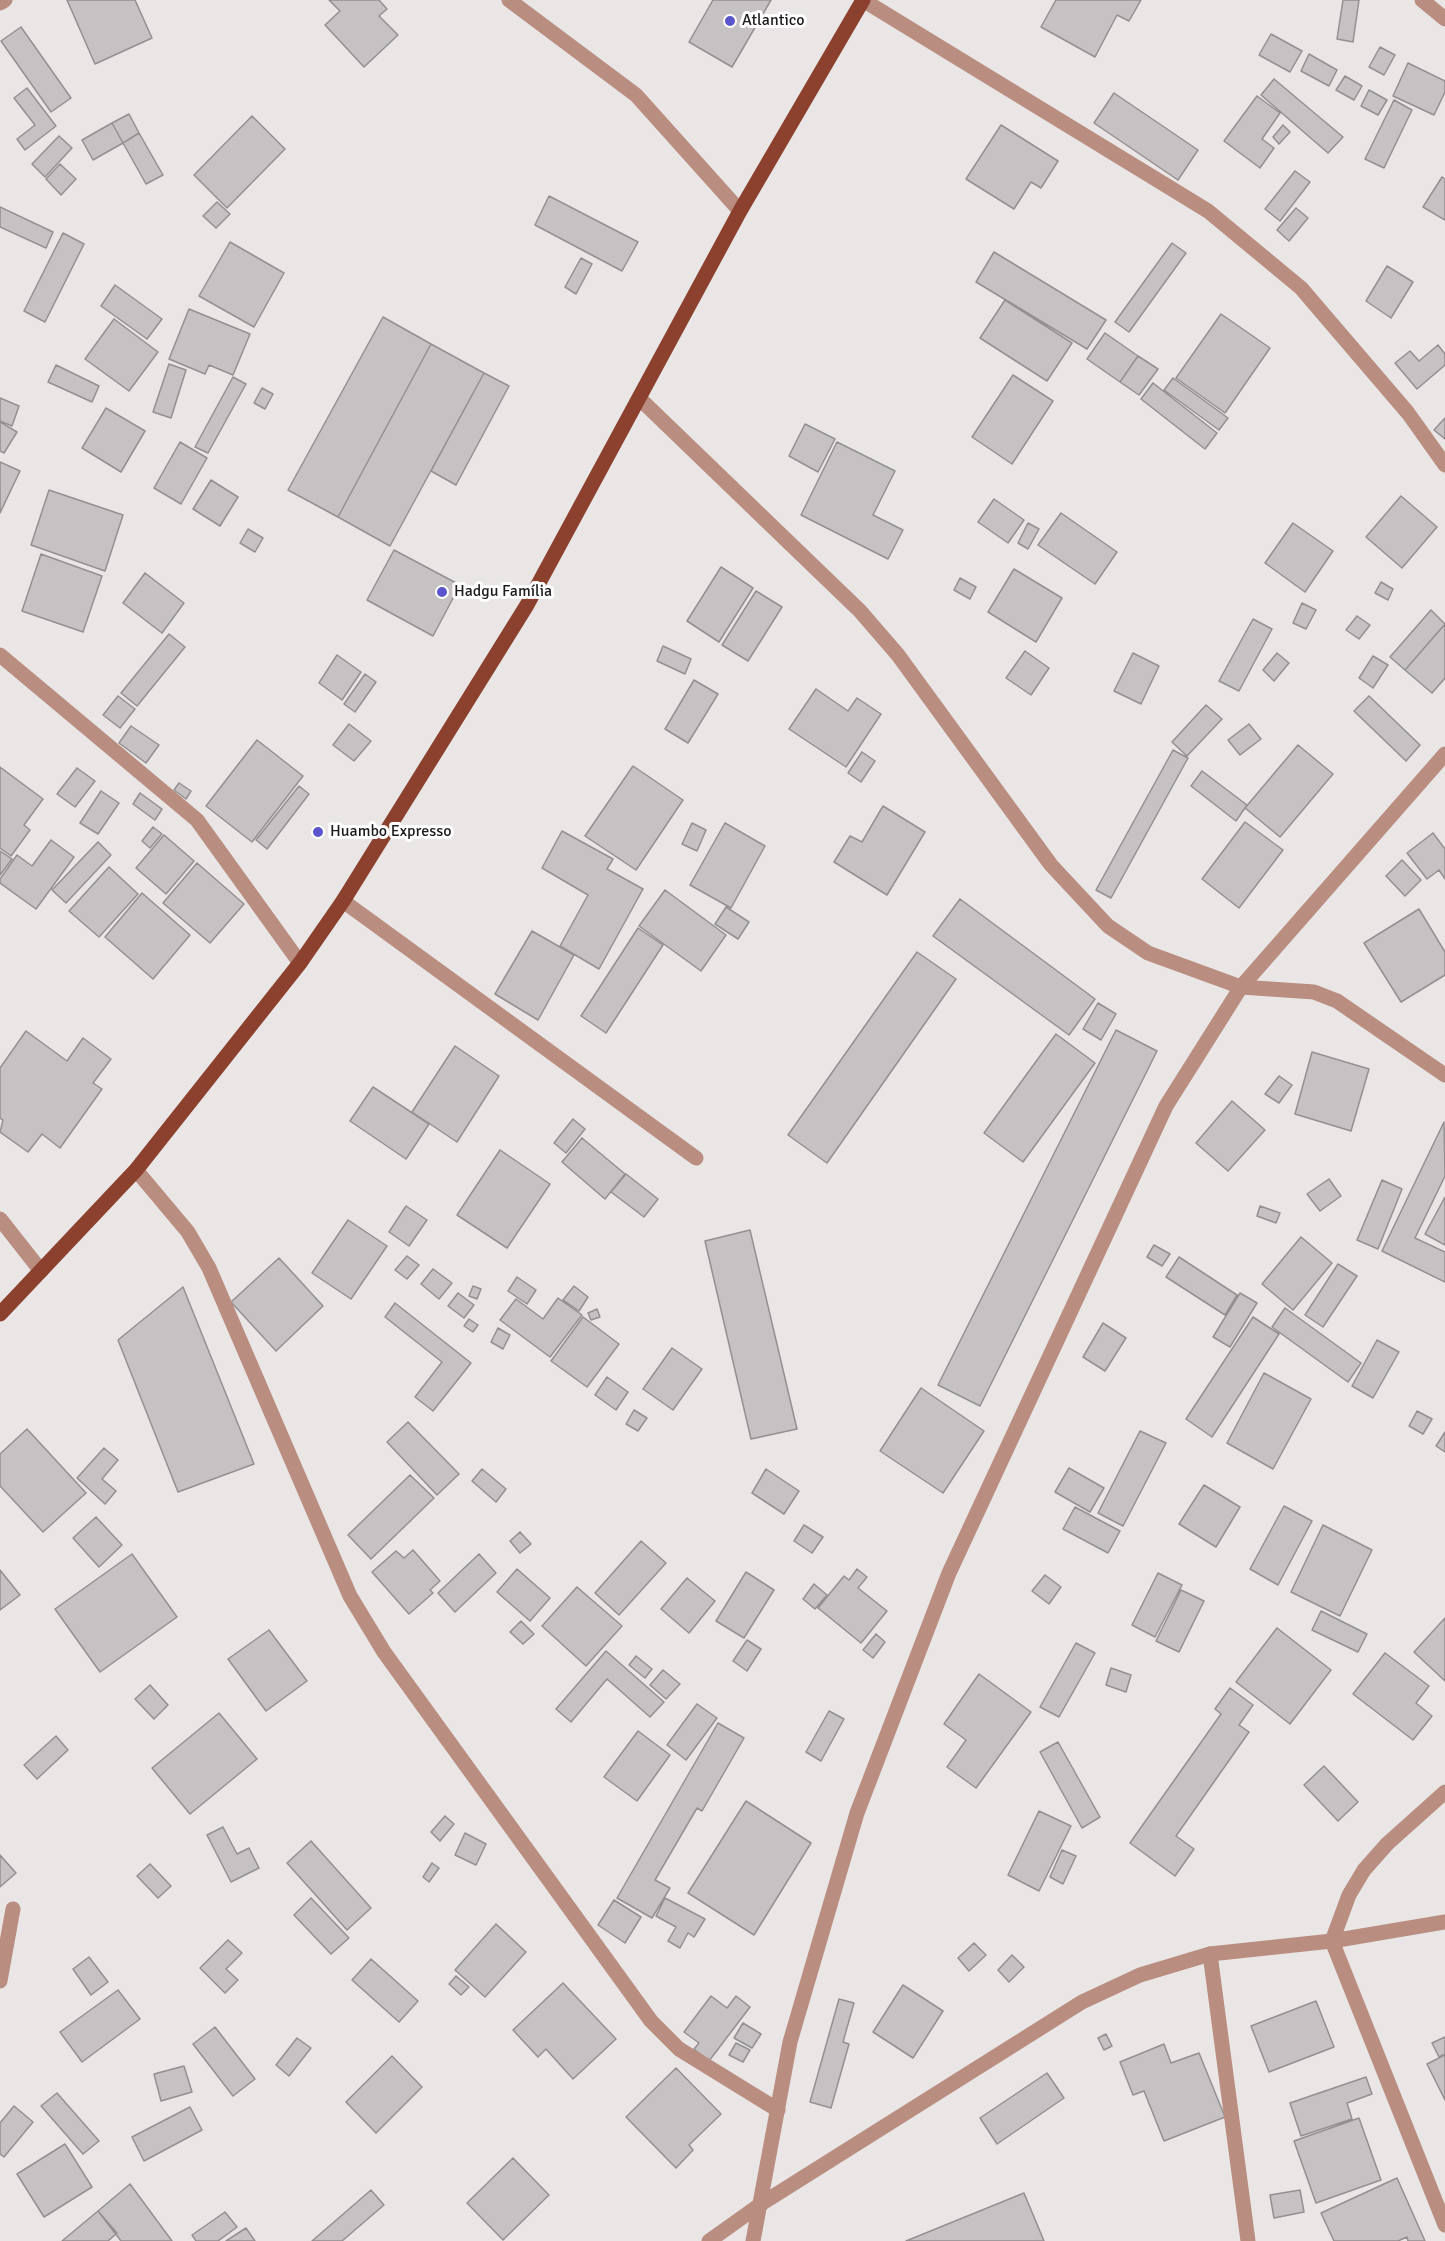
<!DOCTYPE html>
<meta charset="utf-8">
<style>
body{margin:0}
canvas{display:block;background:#eae6e6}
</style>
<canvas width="1445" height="2241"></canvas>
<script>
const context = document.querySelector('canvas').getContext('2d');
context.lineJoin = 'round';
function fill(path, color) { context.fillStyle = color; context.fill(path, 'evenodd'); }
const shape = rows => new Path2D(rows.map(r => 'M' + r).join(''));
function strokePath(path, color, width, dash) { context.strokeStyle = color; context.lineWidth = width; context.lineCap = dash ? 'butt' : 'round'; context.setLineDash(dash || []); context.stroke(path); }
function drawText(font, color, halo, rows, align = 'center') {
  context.font = font + ' Signika,sans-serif'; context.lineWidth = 6; context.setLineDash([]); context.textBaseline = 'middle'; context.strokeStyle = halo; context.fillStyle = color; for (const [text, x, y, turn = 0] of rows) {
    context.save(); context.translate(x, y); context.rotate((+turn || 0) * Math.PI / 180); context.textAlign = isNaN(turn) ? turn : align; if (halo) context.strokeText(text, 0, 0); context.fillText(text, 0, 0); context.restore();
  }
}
const building = shape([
 [67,0,135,0,152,38,95,64,67,0],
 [329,0,379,0,387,9,379,16,398,35,364,67,325,25,340,11,329,0],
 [713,0,771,0,732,67,689,42,713,0],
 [1056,0,1141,0,1129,21,1117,15,1095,57,1041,27,1056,0],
 [1343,0,1359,0,1353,42,1337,39,1343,0],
 [21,27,71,98,51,112,1,41,21,27],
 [1271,34,1302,51,1290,72,1259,55,1271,34],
 [1380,47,1395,55,1384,75,1369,67,1380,47],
 [1309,54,1337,70,1329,86,1301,71,1309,54],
 [1408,63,1445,81,1445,92,1434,115,1393,96,1408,63],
 [1345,76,1362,86,1354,100,1336,90,1345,76],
 [1274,79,1343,137,1328,153,1261,95,1274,79],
 [27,88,56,126,25,150,17,139,35,125,14,98,27,88],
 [1369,90,1387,100,1378,115,1361,106,1369,90],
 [1114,93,1198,150,1178,180,1094,123,1114,93],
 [1257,96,1280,113,1262,139,1274,148,1260,168,1224,141,1257,96],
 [1394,100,1412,110,1384,168,1365,159,1394,100],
 [129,114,139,133,123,143,112,123,129,114],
 [252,116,285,149,227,208,194,175,252,116],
 [112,123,123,143,93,160,82,140,112,123],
 [1001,125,1058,161,1041,188,1031,182,1014,209,966,179,1001,125],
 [1283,125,1290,132,1279,144,1273,137,1283,125],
 [139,133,163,175,146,184,123,143,139,133],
 [59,136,72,148,45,177,32,164,59,136],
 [60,164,76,179,61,195,46,179,60,164],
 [1295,171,1310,182,1280,221,1265,209,1295,171],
 [1442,177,1445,179,1445,220,1423,207,1442,177],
 [549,196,638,242,622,271,535,225,549,196],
 [217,202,230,214,216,228,203,216,217,202],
 [0,207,53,232,46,248,0,227,0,207],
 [1296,208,1308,218,1289,241,1277,230,1296,208],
 [63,233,84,244,45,322,24,311,63,233],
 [230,242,284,273,254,327,199,296,230,242],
 [1172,243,1186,253,1129,332,1115,322,1172,243],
 [994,252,1106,320,1087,349,976,282,994,252],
 [581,258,592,264,576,294,565,287,581,258],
 [1387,266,1413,282,1391,318,1366,301,1387,266],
 [115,285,162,319,147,339,101,306,115,285],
 [1005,300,1072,343,1047,381,980,338,1005,300],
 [189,309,250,334,233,375,209,365,205,374,169,359,189,309],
 [1221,314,1270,348,1225,413,1176,378,1221,314],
 [383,317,431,344,338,517,288,490,383,317],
 [114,319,158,352,129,391,85,359,114,319],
 [1105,333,1138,356,1120,382,1087,359,1105,333],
 [431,344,484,373,390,546,338,517,431,344],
 [1438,345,1445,354,1445,365,1417,389,1395,363,1410,351,1419,361,1438,345],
 [1138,356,1158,369,1139,395,1120,382,1138,356],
 [169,364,186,370,171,418,153,412,169,364],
 [56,365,99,386,92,402,48,382,56,365],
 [484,373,509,386,456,485,431,471,484,373],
 [1013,375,1053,401,1012,464,972,437,1013,375],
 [233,377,246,384,208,453,195,447,233,377],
 [1173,378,1228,418,1219,430,1164,390,1173,378],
 [1153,383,1217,433,1205,449,1141,399,1153,383],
 [262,388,273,394,265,409,254,403,262,388],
 [0,398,19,406,12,426,0,421,0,398],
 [106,408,145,431,121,472,82,448,106,408],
 [1445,418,1445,439,1434,430,1445,418],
 [0,422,17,432,4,453,0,451,0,422],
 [805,424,835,439,818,472,789,456,805,424],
 [180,442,207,458,181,504,154,488,180,442],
 [837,442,895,471,873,515,903,530,888,559,801,515,837,442],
 [0,462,20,471,0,513,0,462],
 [211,480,238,497,220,526,193,509,211,480],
 [49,490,123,515,105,571,31,545,49,490],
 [1401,496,1437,527,1402,568,1366,537,1401,496],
 [994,499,1024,520,1008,543,978,522,994,499],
 [1061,513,1117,552,1095,584,1038,545,1061,513],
 [1028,523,1039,529,1028,549,1018,543,1028,523],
 [1293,523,1333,551,1305,592,1265,563,1293,523],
 [248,529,263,538,255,552,240,543,248,529],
 [394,550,460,585,433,636,367,600,394,550],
 [41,554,102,576,83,632,22,611,41,554],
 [721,567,753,588,719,642,687,621,721,567],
 [1014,569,1062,598,1036,642,988,612,1014,569],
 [145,573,184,603,162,633,123,603,145,573],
 [960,578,976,587,970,599,954,590,960,578],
 [1381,582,1393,589,1388,600,1375,593,1381,582],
 [756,591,782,607,748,661,722,645,756,591],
 [1302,603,1316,610,1306,629,1293,623,1302,603],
 [1431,610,1445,624,1405,670,1390,657,1431,610],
 [1357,616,1370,625,1359,639,1346,630,1357,616],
 [1253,619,1272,629,1239,691,1219,681,1253,619],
 [1445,624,1445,678,1432,693,1405,670,1445,624],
 [169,634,185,647,137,706,121,693,169,634],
 [663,646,691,659,685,674,657,661,663,646],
 [1025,651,1049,668,1031,695,1006,678,1025,651],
 [1133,653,1159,666,1141,704,1114,691,1133,653],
 [1277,653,1289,663,1274,681,1263,670,1277,653],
 [337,655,361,672,342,700,319,683,337,655],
 [1373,656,1388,665,1373,688,1359,678,1373,656],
 [365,674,376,682,355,712,344,704,365,674],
 [694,680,718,694,688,743,665,729,694,680],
 [816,689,848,711,857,698,881,714,846,767,789,729,816,689],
 [118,696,135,709,120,728,103,715,118,696],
 [1369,696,1420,745,1406,761,1354,711,1369,696],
 [1206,705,1222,719,1187,756,1172,742,1206,705],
 [349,724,371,741,354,761,333,745,349,724],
 [1249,724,1261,739,1240,755,1228,740,1249,724],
 [131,726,159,745,146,763,119,743,131,726],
 [257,740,303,776,252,842,206,806,257,740],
 [1298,745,1333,774,1280,837,1245,808,1298,745],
 [1173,750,1188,758,1111,898,1096,890,1173,750],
 [862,752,875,761,861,782,848,773,862,752],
 [633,766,683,800,636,870,585,836,633,766],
 [0,767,43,799,24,825,30,830,11,856,0,848,0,767],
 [77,768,95,781,75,807,57,794,77,768],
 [1202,771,1247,805,1236,821,1191,786,1202,771],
 [179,783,191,791,186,799,174,790,179,783],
 [299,786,309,794,267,849,256,840,299,786],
 [101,791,119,803,98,834,80,823,101,791],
 [140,793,162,809,155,820,133,804,140,793],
 [883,806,925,832,887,895,834,862,850,836,862,842,883,806],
 [1245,822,1283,850,1239,908,1202,879,1245,822],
 [692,823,706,830,697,851,682,844,692,823],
 [725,823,765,846,731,908,690,885,725,823],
 [153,827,162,834,150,848,142,841,153,827],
 [562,831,613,859,607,869,643,889,599,969,560,946,588,895,542,868,562,831],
 [1433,833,1445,849,1445,879,1439,870,1427,879,1407,853,1433,833],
 [164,835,194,861,166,894,136,868,164,835],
 [51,840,74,857,36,909,0,883,0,879,17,855,32,866,51,840],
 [98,842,111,855,66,903,52,890,98,842],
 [0,851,12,859,0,875,0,851],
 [1402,860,1421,880,1405,896,1386,876,1402,860],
 [197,863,244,904,210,943,163,903,197,863],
 [109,867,138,894,99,937,69,911,109,867],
 [665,890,726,935,701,971,639,926,665,890],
 [142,893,190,935,153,979,105,937,142,893],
 [960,899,1095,999,1069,1035,933,936,960,899],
 [726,907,749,922,738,939,715,924,726,907],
 [1419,909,1445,952,1445,975,1401,1002,1364,943,1419,909],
 [638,928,663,945,606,1033,581,1016,638,928],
 [532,931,574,955,538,1020,495,994,532,931],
 [917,952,956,979,827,1163,788,1135,917,952],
 [1098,1003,1116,1014,1101,1040,1083,1029,1098,1003],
 [1116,1030,1157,1051,980,1406,938,1385,1116,1030],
 [26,1031,67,1061,83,1038,111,1059,93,1083,102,1089,60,1148,42,1134,28,1152,0,1132,3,1120,0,1118,0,1068,26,1031],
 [1056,1034,1095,1063,1023,1162,984,1133,1056,1034],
 [455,1046,499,1076,457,1142,412,1112,455,1046],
 [1312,1052,1369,1069,1351,1131,1295,1114,1312,1052],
 [1279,1076,1292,1085,1279,1103,1265,1094,1279,1076],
 [373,1087,429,1124,406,1159,350,1121,373,1087],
 [1232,1101,1265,1130,1228,1171,1196,1143,1232,1101],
 [573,1119,585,1129,566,1153,554,1143,573,1119],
 [1444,1122,1445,1176,1415,1238,1445,1252,1445,1282,1382,1251,1444,1122],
 [582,1138,625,1174,605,1199,562,1162,582,1138],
 [500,1150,550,1184,507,1248,457,1215,500,1150],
 [626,1174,658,1199,644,1217,611,1192,626,1174],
 [1329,1179,1341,1196,1320,1211,1307,1194,1329,1179],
 [1382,1180,1402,1189,1378,1249,1357,1240,1382,1180],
 [1445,1197,1445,1245,1425,1234,1445,1197],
 [406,1206,427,1220,409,1246,389,1232,406,1206],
 [1260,1206,1280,1213,1276,1223,1257,1216,1260,1206],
 [348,1220,387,1246,351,1299,312,1273,348,1220],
 [750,1230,797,1429,751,1439,705,1241,750,1230],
 [1301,1237,1332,1263,1293,1310,1262,1284,1301,1237],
 [1154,1245,1170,1254,1162,1266,1147,1257,1154,1245],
 [407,1256,419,1265,407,1279,395,1270,407,1256],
 [1179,1257,1237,1295,1225,1315,1166,1277,1179,1257],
 [279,1258,323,1306,276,1351,231,1302,279,1258],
 [1338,1264,1357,1276,1323,1327,1305,1315,1338,1264],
 [433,1269,452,1283,439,1299,421,1284,433,1269],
 [517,1277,536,1290,527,1304,508,1291,517,1277],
 [473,1286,481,1289,477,1299,469,1296,473,1286],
 [574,1286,588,1297,579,1311,563,1300,574,1286],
 [183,1287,254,1464,178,1492,118,1340,183,1287],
 [458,1293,474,1305,464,1318,448,1306,458,1293],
 [1240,1293,1257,1303,1230,1347,1213,1337,1240,1293],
 [558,1298,582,1315,550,1357,500,1320,516,1299,543,1319,558,1298],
 [395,1303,471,1363,433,1411,415,1397,442,1362,385,1317,395,1303],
 [1285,1308,1361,1363,1348,1382,1272,1327,1285,1308],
 [597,1309,600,1317,591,1320,588,1313,597,1309],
 [583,1317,619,1344,587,1387,551,1361,583,1317],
 [1253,1317,1279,1334,1212,1437,1186,1419,1253,1317],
 [469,1319,478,1325,473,1332,464,1326,469,1319],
 [1103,1323,1126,1338,1105,1371,1083,1357,1103,1323],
 [498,1328,510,1335,503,1349,491,1342,498,1328],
 [1377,1340,1399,1352,1373,1398,1352,1386,1377,1340],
 [672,1348,702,1369,673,1410,643,1389,672,1348],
 [1264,1373,1311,1399,1273,1469,1227,1443,1264,1373],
 [607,1377,628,1392,616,1410,595,1395,607,1377],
 [921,1388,984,1431,943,1493,880,1451,921,1388],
 [634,1410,647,1418,638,1431,626,1424,634,1410],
 [1417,1411,1432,1419,1423,1434,1409,1426,1417,1411],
 [408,1422,459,1474,437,1495,387,1442,408,1422],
 [27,1429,86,1493,43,1532,0,1486,0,1454,27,1429],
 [1140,1431,1166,1443,1123,1526,1098,1513,1140,1431],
 [1445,1432,1445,1452,1436,1446,1445,1432],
 [104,1448,118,1460,102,1479,116,1491,105,1504,77,1478,104,1448],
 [1069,1468,1104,1488,1090,1512,1055,1492,1069,1468],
 [482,1469,506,1489,496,1502,472,1481,482,1469],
 [766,1469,799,1491,784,1514,752,1493,766,1469],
 [410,1475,434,1498,371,1559,348,1535,410,1475],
 [1204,1485,1240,1507,1216,1547,1179,1524,1204,1485],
 [1284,1506,1312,1521,1278,1585,1250,1569,1284,1506],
 [1075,1507,1120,1531,1108,1553,1063,1529,1075,1507],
 [96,1517,122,1545,99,1567,73,1538,96,1517],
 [804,1525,823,1537,812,1553,794,1541,804,1525],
 [1323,1525,1372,1550,1340,1616,1291,1592,1323,1525],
 [520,1532,531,1544,520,1553,510,1541,520,1532],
 [641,1541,666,1563,619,1615,595,1593,641,1541],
 [413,1550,440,1581,430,1590,433,1593,409,1614,372,1572,396,1551,404,1558,413,1550],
 [132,1554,177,1617,100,1672,55,1609,132,1554],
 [479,1554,496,1573,455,1612,438,1593,479,1554],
 [517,1569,550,1598,530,1621,497,1592,517,1569],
 [857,1569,867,1577,858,1588,887,1611,861,1643,818,1608,844,1576,849,1580,857,1569],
 [0,1570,20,1595,0,1610,0,1570],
 [746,1572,774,1590,744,1638,716,1621,746,1572],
 [1158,1573,1182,1585,1155,1637,1132,1625,1158,1573],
 [1045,1575,1061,1587,1049,1604,1032,1591,1045,1575],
 [687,1578,715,1601,689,1633,661,1609,687,1578],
 [814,1584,827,1595,815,1609,803,1599,814,1584],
 [577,1587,622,1626,586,1666,542,1626,577,1587],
 [1181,1590,1204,1601,1179,1652,1156,1641,1181,1590],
 [1321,1611,1367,1634,1358,1652,1312,1630,1321,1611],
 [1445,1618,1445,1681,1414,1652,1445,1618],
 [521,1621,534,1634,523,1644,510,1632,521,1621],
 [1277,1628,1331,1670,1290,1724,1236,1682,1277,1628],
 [269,1630,307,1681,266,1711,228,1659,269,1630],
 [876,1634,885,1642,873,1658,863,1650,876,1634],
 [747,1640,761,1649,747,1671,733,1661,747,1640],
 [1076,1643,1095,1653,1059,1717,1040,1707,1076,1643],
 [606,1651,664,1702,650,1717,607,1679,571,1722,556,1709,606,1651],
 [1385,1653,1429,1686,1416,1703,1432,1716,1413,1740,1353,1694,1385,1653],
 [636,1656,652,1669,645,1678,629,1665,636,1656],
 [1111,1668,1131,1675,1126,1692,1106,1685,1111,1668],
 [663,1670,680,1684,666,1699,650,1685,663,1670],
 [979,1674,1031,1712,976,1788,947,1767,966,1740,944,1724,979,1674],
 [150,1685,168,1705,154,1719,135,1699,150,1685],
 [1230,1688,1253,1705,1239,1725,1249,1732,1176,1836,1194,1849,1175,1876,1130,1843,1221,1714,1215,1709,1230,1688],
 [697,1704,717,1718,686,1760,667,1745,697,1704],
 [829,1711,844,1719,821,1761,806,1752,829,1711],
 [219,1713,257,1759,190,1814,152,1768,219,1713],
 [718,1723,744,1738,702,1811,697,1808,655,1880,670,1888,652,1918,617,1898,718,1723],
 [638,1731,670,1755,637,1801,604,1777,638,1731],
 [56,1736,68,1750,37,1779,24,1765,56,1736],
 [1058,1742,1100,1817,1082,1828,1040,1752,1058,1742],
 [1324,1766,1358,1802,1338,1821,1304,1785,1324,1766],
 [746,1801,811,1843,754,1935,688,1893,746,1801],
 [1039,1811,1071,1826,1039,1891,1008,1875,1039,1811],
 [445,1816,454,1824,440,1841,431,1832,445,1816],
 [223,1827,237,1854,249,1848,259,1868,231,1882,207,1835,223,1827],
 [465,1833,486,1844,476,1865,455,1855,465,1833],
 [311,1841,371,1908,347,1930,287,1863,311,1841],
 [1062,1850,1076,1856,1063,1884,1050,1877,1062,1850],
 [0,1855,16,1873,0,1887,0,1855],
 [432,1863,439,1868,429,1882,423,1877,432,1863],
 [150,1864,171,1886,158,1898,137,1876,150,1864],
 [311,1898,349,1938,331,1954,294,1915,311,1898],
 [665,1898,705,1919,694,1937,688,1933,680,1948,668,1941,676,1927,656,1916,665,1898],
 [614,1900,641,1917,625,1943,598,1925,614,1900],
 [496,1924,526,1952,485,1997,455,1970,496,1924],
 [228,1940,242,1953,226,1969,238,1980,225,1993,200,1968,228,1940],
 [974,1943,986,1955,969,1971,958,1958,974,1943],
 [1012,1955,1024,1967,1009,1982,998,1970,1012,1955],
 [89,1957,108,1982,91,1995,73,1969,89,1957],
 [371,1959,418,2001,399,2022,352,1980,371,1959],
 [456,1976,469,1987,461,1995,449,1984,456,1976],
 [563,1983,616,2039,573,2079,546,2049,538,2057,513,2030,563,1983],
 [903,1985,943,2011,913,2058,873,2032,903,1985],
 [118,1990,140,2019,82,2062,60,2032,118,1990],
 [711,1996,727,2008,736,1996,750,2007,709,2061,694,2049,699,2043,684,2032,711,1996],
 [839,1999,854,2003,843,2042,849,2044,831,2108,810,2102,839,1999],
 [1316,2001,1334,2047,1269,2072,1251,2026,1316,2001],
 [743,2023,761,2034,752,2048,734,2038,743,2023],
 [215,2027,255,2079,233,2096,193,2044,215,2027],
 [1106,2034,1112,2046,1104,2050,1098,2038,1106,2034],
 [1445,2037,1445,2054,1439,2057,1432,2043,1445,2037],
 [297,2038,311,2048,289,2076,276,2065,297,2038],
 [736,2043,750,2050,743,2062,729,2055,736,2043],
 [1164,2044,1171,2063,1199,2053,1225,2117,1164,2141,1144,2091,1133,2095,1120,2062,1164,2044],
 [1445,2055,1445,2100,1427,2064,1445,2055],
 [392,2056,422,2087,376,2133,346,2102,392,2056],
 [184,2066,192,2092,161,2101,154,2074,184,2066],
 [676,2068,721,2114,689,2145,693,2150,676,2168,626,2117,676,2068],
 [1047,2073,1064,2098,997,2144,980,2118,1047,2073],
 [1366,2077,1372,2094,1347,2103,1352,2119,1301,2136,1290,2103,1366,2077],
 [57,2093,99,2141,83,2154,41,2106,57,2093],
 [14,2106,33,2122,4,2157,0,2154,0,2123,14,2106],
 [190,2107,202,2130,144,2161,132,2137,190,2107],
 [1359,2118,1381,2180,1316,2203,1294,2141,1359,2118],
 [65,2144,92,2187,44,2217,17,2174,65,2144],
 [513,2158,549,2195,503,2240,467,2203,513,2158],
 [1397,2178,1425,2241,1408,2241,1407,2237,1398,2241,1334,2241,1321,2213,1397,2178],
 [130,2184,172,2241,121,2241,98,2211,130,2184],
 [371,2190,384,2205,342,2241,312,2241,371,2190],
 [1300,2190,1304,2212,1274,2218,1270,2195,1300,2190],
 [1024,2193,1044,2241,906,2241,1024,2193],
 [98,2211,117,2233,108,2241,62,2241,98,2211],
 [225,2212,237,2227,218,2241,196,2241,192,2235,225,2212],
 [246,2228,255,2241,226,2241,246,2228]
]);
fill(building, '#c6c2c3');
strokePath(building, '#949091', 1.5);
strokePath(shape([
 [863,0,1208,211,1301,288,1408,413,1445,465],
 [0,3,5,0],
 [0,655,197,820,300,963],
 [343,901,696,1158],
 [0,1219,41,1271],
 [1332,1941,1445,2225],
 [1210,1954,1248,2241]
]), '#b98e81', 15);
strokePath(shape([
 [509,0,636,95,740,211],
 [1422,0,1445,19],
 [640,399,860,611,898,655,1051,865,1108,926,1148,953,1241,987,1314,992,1337,1001,1445,1075],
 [136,1170,188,1232,209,1268,350,1596,384,1652,651,2021,679,2049,778,2110],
 [1332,1941,1349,1895,1364,1870,1387,1844,1445,1792],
 [0,1981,13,1909],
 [709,2241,761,2204,1082,2002,1140,1975,1210,1954,1332,1941,1445,1922]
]), '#b98e81', 15);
strokePath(shape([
 [753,2241,790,2042,857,1813,949,1573,1166,1106,1241,987,1445,754]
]), '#b98e81', 15);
strokePath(shape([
 [0,1314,136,1170,300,963,343,901,527,605,740,211,863,0]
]), '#8b412d', 15);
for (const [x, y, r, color] of [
 [730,21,6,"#5a55cd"],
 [442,592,6,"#5a55cd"],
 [318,832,6,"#5a55cd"]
]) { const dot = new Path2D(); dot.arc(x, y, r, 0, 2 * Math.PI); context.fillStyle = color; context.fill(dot); strokePath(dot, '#fff', 2); }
drawText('16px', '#1d1c1c', '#fff', [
 ["Atlantico",742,21],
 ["Hadgu Família",454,592],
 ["Huambo Expresso",330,832]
], 'left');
</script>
